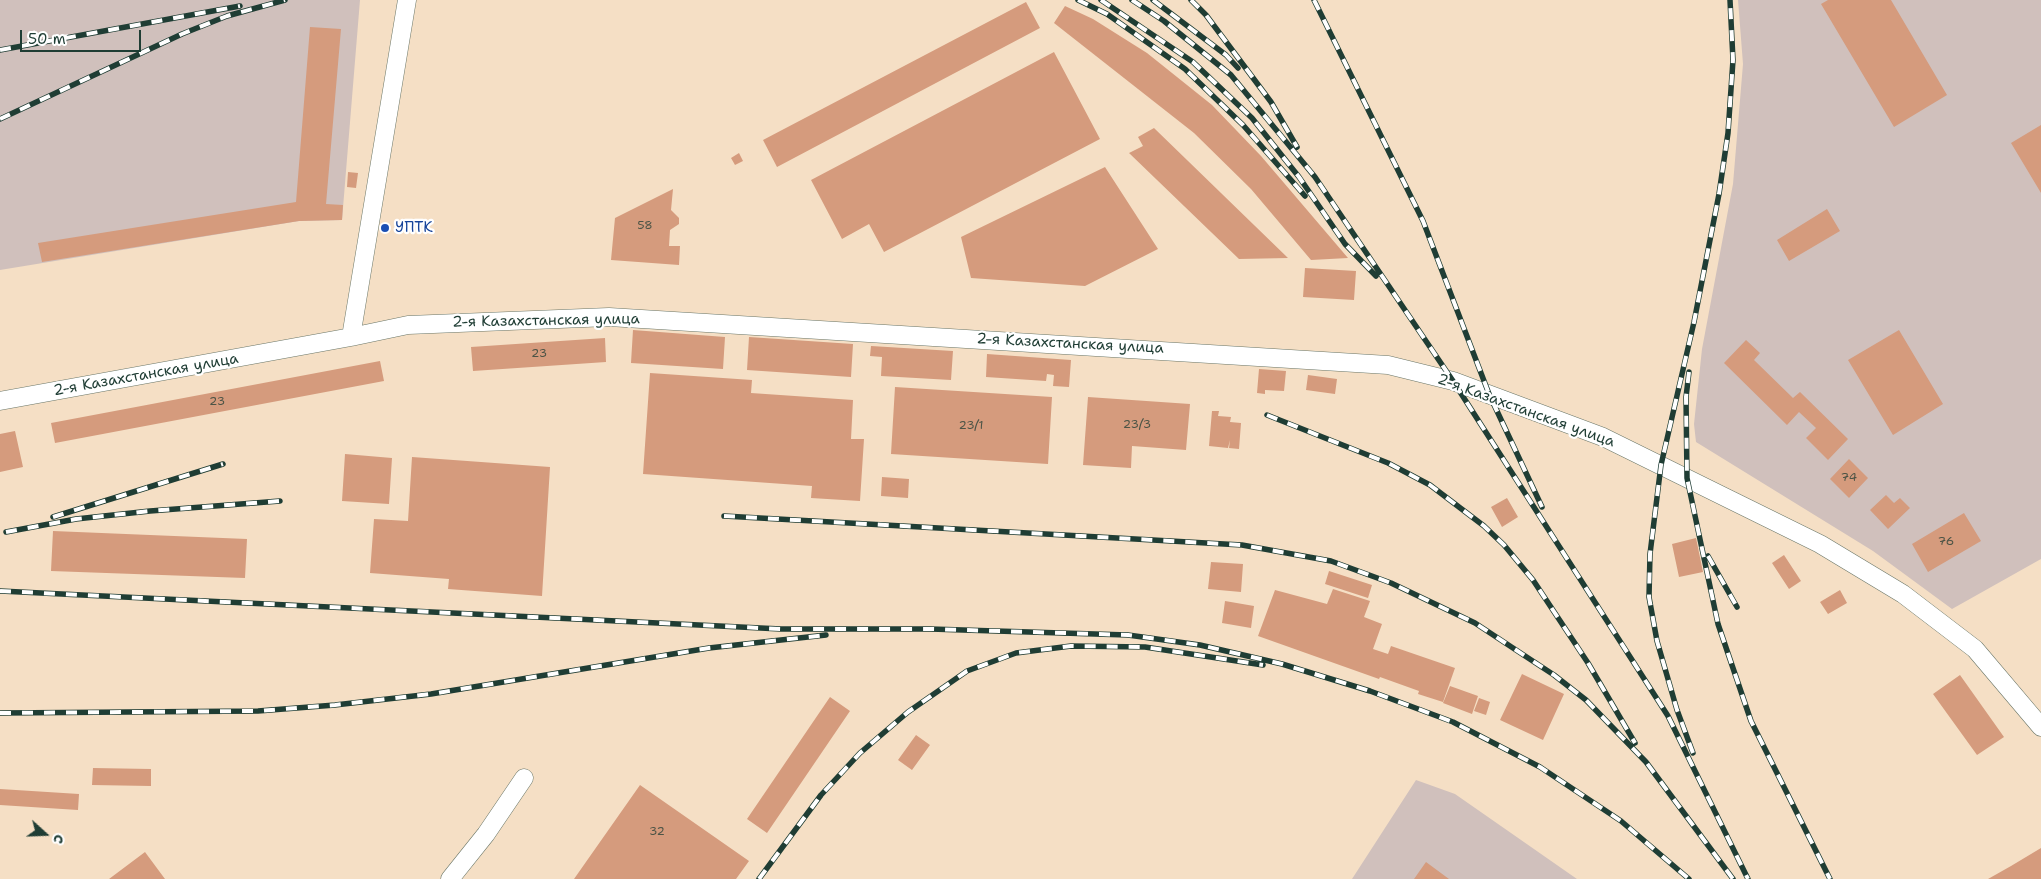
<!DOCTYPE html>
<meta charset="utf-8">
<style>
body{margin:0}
#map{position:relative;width:2041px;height:879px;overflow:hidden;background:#f5dfc5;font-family:"Shantell Sans",sans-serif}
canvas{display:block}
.north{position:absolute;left:20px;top:809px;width:50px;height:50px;-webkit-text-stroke:4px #fff;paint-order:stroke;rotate:110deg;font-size:14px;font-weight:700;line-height:20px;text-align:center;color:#1f3d34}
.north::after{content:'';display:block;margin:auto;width:18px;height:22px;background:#1f3d34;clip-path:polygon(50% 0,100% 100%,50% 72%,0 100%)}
.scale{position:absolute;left:20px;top:30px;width:121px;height:22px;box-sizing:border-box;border:2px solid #1f3d34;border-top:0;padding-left:6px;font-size:15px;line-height:18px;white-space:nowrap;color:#1f3d34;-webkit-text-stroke:4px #fff;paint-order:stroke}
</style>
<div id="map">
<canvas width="2041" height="879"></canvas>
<div class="north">С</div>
<div class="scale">50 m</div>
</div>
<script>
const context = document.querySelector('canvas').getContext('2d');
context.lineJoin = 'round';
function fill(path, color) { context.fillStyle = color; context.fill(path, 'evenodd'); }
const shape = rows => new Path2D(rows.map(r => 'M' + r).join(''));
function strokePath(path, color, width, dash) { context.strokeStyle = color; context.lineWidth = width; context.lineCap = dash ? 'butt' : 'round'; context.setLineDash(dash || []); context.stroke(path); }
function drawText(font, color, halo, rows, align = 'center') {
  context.font = font + ' "Shantell Sans",sans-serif'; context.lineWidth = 4.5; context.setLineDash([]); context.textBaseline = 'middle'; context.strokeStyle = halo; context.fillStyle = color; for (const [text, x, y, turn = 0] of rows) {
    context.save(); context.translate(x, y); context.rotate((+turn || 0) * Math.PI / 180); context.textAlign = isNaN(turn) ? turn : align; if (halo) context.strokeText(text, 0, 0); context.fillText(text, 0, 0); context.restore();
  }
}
fill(shape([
 [0,0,360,0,342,220,299,221,0,270],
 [1738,0,2041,0,2041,559,1952,609,1873,551,1696,442,1694,424,1702,349,1733,184,1743,64],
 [1416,780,1455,794,1577,879,1352,879]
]), '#d0c0bc');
fill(shape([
 [1828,0,1891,0,1947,95,1894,127,1821,4],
 [1026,2,1040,28,777,167,763,140],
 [1065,6,1093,19,1147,53,1212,105,1261,156,1348,258,1311,260,1251,189,1194,133,1054,23],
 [310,27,341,29,326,204,343,205,342,220,299,221,42,262,38,243,296,202],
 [1054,52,1100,139,884,252,869,224,842,239,811,180],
 [2041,125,2041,193,2011,143],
 [1154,128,1288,258,1239,259,1129,153,1143,146,1138,137],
 [739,153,743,161,735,165,731,158],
 [1105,167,1158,249,1085,286,971,278,961,237],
 [348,172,358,173,356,188,347,187],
 [673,189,671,210,679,218,679,224,670,230,669,246,680,246,679,265,611,260,615,218],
 [1827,209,1840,231,1789,261,1777,240],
 [1305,268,1356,271,1354,300,1303,297],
 [633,330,725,337,723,369,631,363],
 [1899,330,1943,404,1893,435,1848,360],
 [749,337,853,344,851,377,747,370],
 [605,338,606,362,473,371,471,347],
 [1746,340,1760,353,1754,360,1793,398,1800,392,1848,439,1828,460,1806,438,1816,428,1799,412,1787,425,1724,363],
 [871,346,953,351,951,380,881,376,882,357,870,356],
 [987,354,1071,360,1069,387,1053,386,1054,375,1047,374,1046,381,986,377],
 [380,361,384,381,55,443,51,423],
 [1259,369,1286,371,1284,391,1265,390,1265,394,1257,393],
 [650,373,752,380,751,393,853,400,851,439,864,439,860,501,811,498,812,486,643,474],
 [1308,375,1337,379,1335,394,1306,390],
 [895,387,1052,397,1048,464,891,454],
 [1088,397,1190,404,1186,450,1132,446,1131,468,1083,465],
 [1212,411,1219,411,1218,416,1231,417,1230,422,1241,423,1239,449,1229,448,1230,440,1228,448,1209,446],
 [15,431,23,467,0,472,0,434],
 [345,454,392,458,389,504,342,501],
 [412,457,550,467,542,596,448,589,449,579,370,573,374,519,408,521],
 [1849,459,1868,478,1849,498,1830,479],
 [882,477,909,479,908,498,881,496],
 [1886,495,1894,503,1900,498,1910,508,1888,529,1870,510],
 [1507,498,1518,517,1502,527,1491,507],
 [1964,513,1981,541,1928,572,1912,544],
 [53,531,247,539,245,578,51,571],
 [1696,538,1703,572,1679,577,1672,544],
 [1784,555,1801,581,1789,589,1772,563],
 [1211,562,1243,564,1241,592,1208,589],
 [1329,571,1372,585,1368,598,1325,584],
 [1333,589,1370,601,1364,617,1382,624,1373,649,1388,654,1391,646,1455,668,1443,702,1418,694,1419,691,1380,677,1379,679,1258,636,1275,590,1327,604],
 [1840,590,1847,603,1828,614,1820,602],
 [1225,601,1254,606,1251,628,1222,623],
 [1522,674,1564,694,1543,740,1500,720],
 [1960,675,2004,737,1977,755,1933,694],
 [1450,686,1478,696,1472,714,1443,703],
 [830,697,850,711,767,833,747,819],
 [1479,698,1490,702,1486,715,1474,711],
 [916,735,930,745,912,770,898,760],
 [93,768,151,769,151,786,92,785],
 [640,785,749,861,736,879,574,879],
 [0,789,79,794,78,810,0,805],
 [2041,848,2041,879,1988,879,2011,866],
 [145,852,165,879,109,879],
 [1426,862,1449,879,1414,879]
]), '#d59b7d');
const minor = shape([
 [351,337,407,0],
 [0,401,351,337,408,325,609,317,1388,365,1453,381,1603,437,1820,544,1903,594,1975,649,2041,727],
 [450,879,486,834,524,778]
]);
strokePath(minor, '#6a7667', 19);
strokePath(minor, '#fff', 18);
const rail = shape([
 [1078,0,1107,14,1185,69,1243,125,1305,196],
 [1101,0,1193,62,1252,118,1299,177,1345,244,1376,276],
 [1132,0,1164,21,1231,75,1315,177,1453,381,1668,716,1748,879],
 [1153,0,1226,55,1238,68],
 [1191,0,1206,15,1271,102,1297,147],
 [1314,0,1423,221,1489,394,1542,507],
 [0,50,240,6],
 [0,119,182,34,227,16,285,0],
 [1689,372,1686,397,1687,478,1718,624,1751,721,1830,879],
 [1267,415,1388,463,1430,485,1484,526,1504,545,1533,580,1588,663,1635,743],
 [724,516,1242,545,1331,561,1391,583,1475,623,1554,675,1586,700,1646,762,1733,879],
 [53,517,223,464],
 [6,532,76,519,150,511,280,501],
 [1708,556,1737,607],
 [0,591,781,629,930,629,1128,635,1200,645,1282,664,1370,691,1453,722,1540,767,1621,821,1689,879],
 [0,713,258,711,335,705,431,694,709,648,826,635],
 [1693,753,1677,710,1657,641,1649,597,1650,554,1661,465,1694,322,1719,194,1728,133,1733,60,1730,0],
 [759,879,821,795,860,753,908,712,967,671,1016,653,1071,646,1145,647,1263,665]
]);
strokePath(rail, '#1f3d34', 5.5);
strokePath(rail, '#fff', 4, [11]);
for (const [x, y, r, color] of [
 [385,228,5,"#1a4fb4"]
]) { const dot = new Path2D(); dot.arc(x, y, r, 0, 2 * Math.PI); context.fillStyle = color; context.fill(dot); strokePath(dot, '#fff', 2); }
drawText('12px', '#4c5446', null, [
 ["58",645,226],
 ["23",539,354],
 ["23",217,402],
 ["23/3",1137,425],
 ["23/1",971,426],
 ["74",1849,478],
 ["76",1946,542],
 ["32",657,832]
]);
drawText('15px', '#164399', '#fff', [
 ["УПТК",395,228]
], 'left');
drawText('15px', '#1f3d34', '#fff', [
 ["2-я Казахстанская улица",546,321,-1],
 ["2-я Казахстанская улица",1070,344,3],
 ["2-я Казахстанская улица",146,375,-10],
 ["2-я Казахстанская улица",1526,411,20]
]);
</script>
